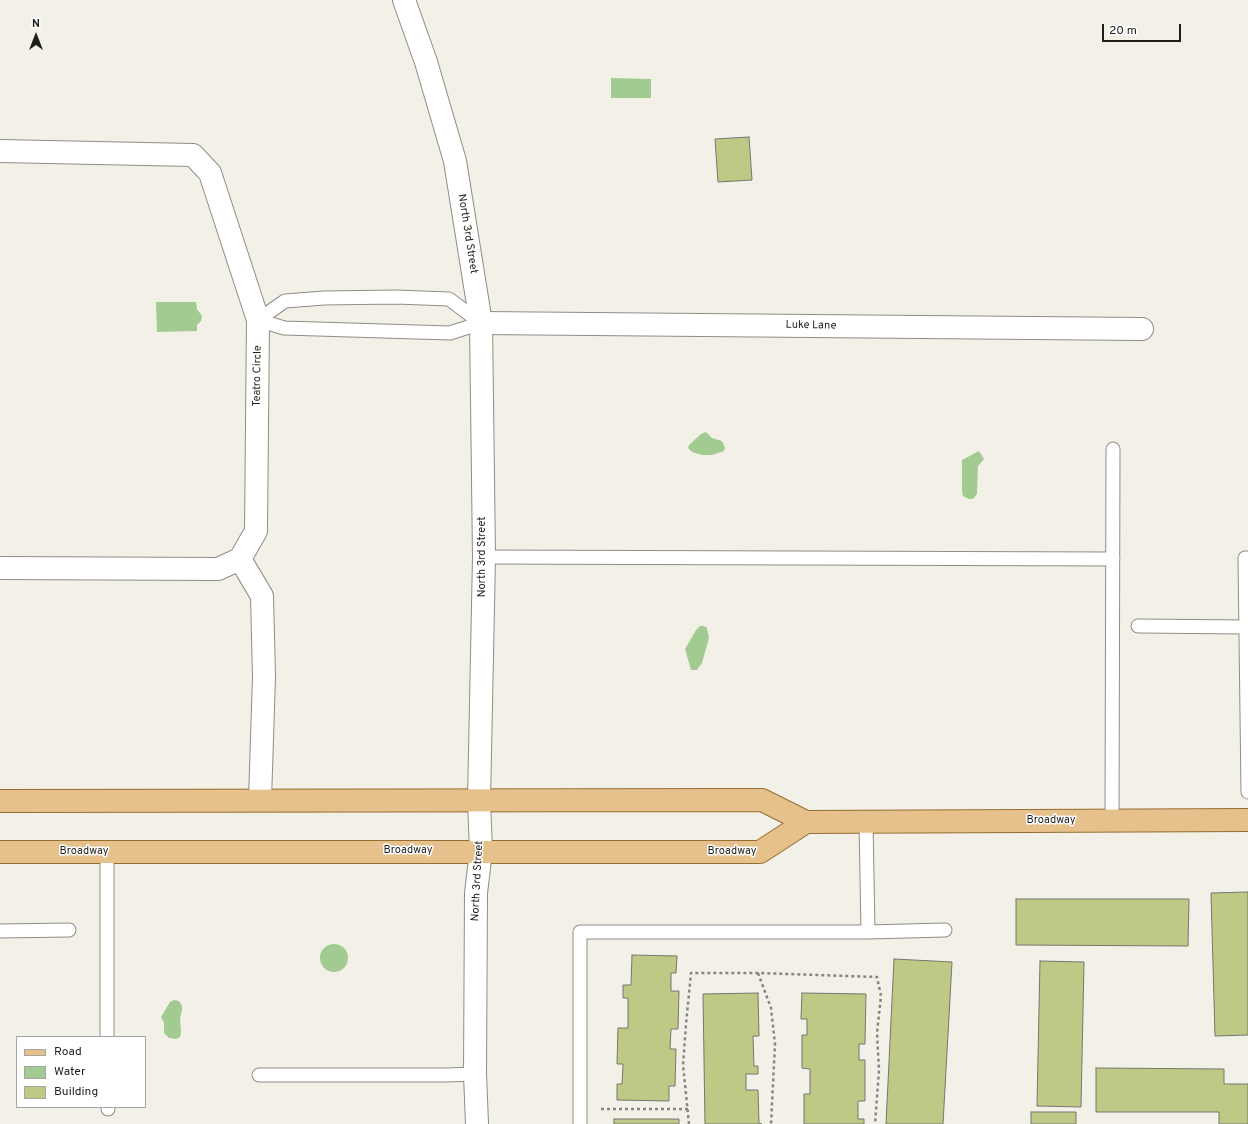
<!DOCTYPE html>
<style>
body{margin:0}
#map{position:relative;width:1248px;height:1124px;overflow:hidden;background:#f3f0e8;font-family:Overpass,sans-serif}
canvas{display:block}
.legend{position:absolute;left:16px;top:1036px;width:130px;height:72px;box-sizing:border-box;background:#fff;border:1px solid #a5a5a4;margin:0;padding:5px 7px;list-style:none;font-size:12px;color:#1e1e1b}
.legend li{display:flex;align-items:center;gap:8px;height:20px}
.legend b{width:20px;border:1px solid #a5a5a4}
.north{position:absolute;left:16px;top:16px;width:40px;height:40px;-webkit-text-stroke:3px #fff;paint-order:stroke;rotate:0deg;font-size:11px;font-weight:700;line-height:16px;text-align:center;color:#1e1e1b}
.north::after{content:'';display:block;margin:auto;width:14px;height:18px;background:#1e1e1b;clip-path:polygon(50% 0,100% 100%,50% 72%,0 100%)}
.scale{position:absolute;left:1102px;top:24px;width:79px;height:18px;box-sizing:border-box;border:2px solid #1e1e1b;border-top:0;padding-left:5px;font-size:12px;line-height:14px;white-space:nowrap;color:#1e1e1b;-webkit-text-stroke:3px #fff;paint-order:stroke}
</style>
<div id="map">
<canvas width="1248" height="1124"></canvas>
<ul class="legend">
<li><b style="height:5px;background:#e6c18c"></b>Road</li>
<li><b style="height:11px;background:#a2cb92"></b>Water</li>
<li><b style="height:11px;background:#bec986"></b>Building</li>
</ul>
<div class="north">N</div>
<div class="scale">20 m</div>
</div>
<script>
const context = document.querySelector('canvas').getContext('2d');
context.lineJoin = 'round';
function fill(path, color) { context.fillStyle = color; context.fill(path, 'evenodd'); }
const shape = rows => new Path2D(rows.map(r => 'M' + r).join(''));
function strokePath(path, color, width, dash) { context.strokeStyle = color; context.lineWidth = width; context.lineCap = dash ? 'butt' : 'round'; context.setLineDash(dash || []); context.stroke(path); }
function drawText(font, color, halo, rows, align = 'center') {
  context.font = font + ' Overpass,sans-serif'; context.lineWidth = 3; context.setLineDash([]); context.textBaseline = 'middle'; context.strokeStyle = halo; context.fillStyle = color; for (const [text, x, y, turn = 0] of rows) {
    context.save(); context.translate(x, y); context.rotate((+turn || 0) * Math.PI / 180); context.textAlign = isNaN(turn) ? turn : align; if (halo) context.strokeText(text, 0, 0); context.fillText(text, 0, 0); context.restore();
  }
}
fill(shape([
 [611,78,651,79,651,98,611,98],
 [156,302,196,302,197,309,202,316,201,321,197,325,197,331,157,332],
 [706,432,712,438,722,441,725,448,724,451,712,455,702,455,692,452,688,448,689,445,701,434],
 [979,451,984,459,978,466,977,494,973,499,969,499,963,496,962,491,962,460],
 [700,626,704,626,707,628,709,638,702,663,697,670,691,670,685,649,696,630],
 '320 958a14 14 0 1 1 28 0a14 14 0 1 1-28 0Z',
 [174,1000,179,1001,182,1006,182,1010,180,1018,181,1032,180,1037,176,1039,169,1038,164,1033,164,1023,161,1017,170,1002]
]), '#a2cb92');
const building = shape([
 [749,137,752,180,718,182,715,139,749,137],
 [1248,892,1248,1035,1215,1036,1211,893,1248,892],
 [1016,899,1189,899,1188,946,1016,945,1016,899],
 [632,955,677,956,676,973,671,973,671,991,679,991,678,1029,671,1029,670,1049,676,1049,675,1086,669,1086,669,1101,617,1100,617,1084,622,1084,623,1064,617,1064,618,1028,628,1028,628,998,623,998,623,985,631,985,632,955],
 [894,959,952,962,943,1124,886,1124,894,959],
 [1040,961,1084,962,1081,1107,1037,1106,1040,961],
 [758,993,759,1036,753,1036,754,1066,758,1066,758,1074,746,1074,746,1090,758,1090,759,1123,762,1124,705,1124,703,994,758,993],
 [802,993,866,994,865,1044,859,1044,859,1060,865,1060,865,1101,858,1101,858,1119,864,1119,864,1124,804,1124,804,1094,810,1094,810,1069,802,1068,802,1035,807,1035,807,1019,801,1019,802,993],
 [1096,1068,1224,1069,1224,1084,1248,1084,1248,1124,1219,1124,1219,1112,1096,1112,1096,1068],
 [1031,1112,1076,1112,1076,1124,1031,1124,1031,1112],
 [614,1119,679,1119,679,1124,614,1124,614,1119]
]);
fill(building, '#bec986');
strokePath(building, '#75766e', 1);
const service = shape([
 [396,297,449,299,481,323,450,333,284,328,258,320,285,301,324,298,396,297],
 [484,557,1113,559],
 [1248,558,1245,558,1248,792],
 [1138,626,1246,627],
 [1112,821,1113,449],
 [866,822,868,932,945,930],
 [0,931,69,930],
 [107,1037,107,852],
 [259,1075,446,1075,475,1074],
 [108,1107,108,1109],
 [580,1124,580,932,868,932]
]);
const minor = shape([
 [0,151,193,155,210,173,258,320,256,531,240,559,218,569,0,568],
 [481,323,1142,329],
 [240,559,262,596,264,677,260,800]
]);
const tertiary = shape([
 [404,0,426,62,455,161,481,323,484,557,479,801,481,851,476,893,475,1074,477,1124]
]);
const primary = shape([
 [0,801,762,800,806,822,1248,820],
 [0,852,760,852,806,822]
]);
strokePath(service, '#8f8d85', 15);
strokePath(minor, '#8f8d85', 24);
strokePath(tertiary, '#8f8d85', 24);
strokePath(primary, '#956d32', 24);
strokePath(shape([
 [758,973,771,1008,775,1044,771,1124],
 [601,1109,688,1109],
 [689,1124,683,1065,686,1024,691,973,758,973,877,977,881,996,877,1033,879,1070,875,1124]
]), '#878580', 2.5, [3, 3]);
strokePath(service, '#fff', 13);
strokePath(minor, '#fff', 22);
strokePath(tertiary, '#fff', 22);
strokePath(primary, '#e6c18c', 22);
drawText('11px', '#1e1e1b', '#fff', [
 ["North 3rd Street",467,234,81],
 ["Luke Lane",811,326,1],
 ["Teatro Circle",258,376,-89],
 ["North 3rd Street",483,557,-90],
 ["Broadway",1051,821],
 ["Broadway",408,851],
 ["Broadway",84,852],
 ["Broadway",732,852],
 ["North 3rd Street",478,881,-87]
]);
</script>
